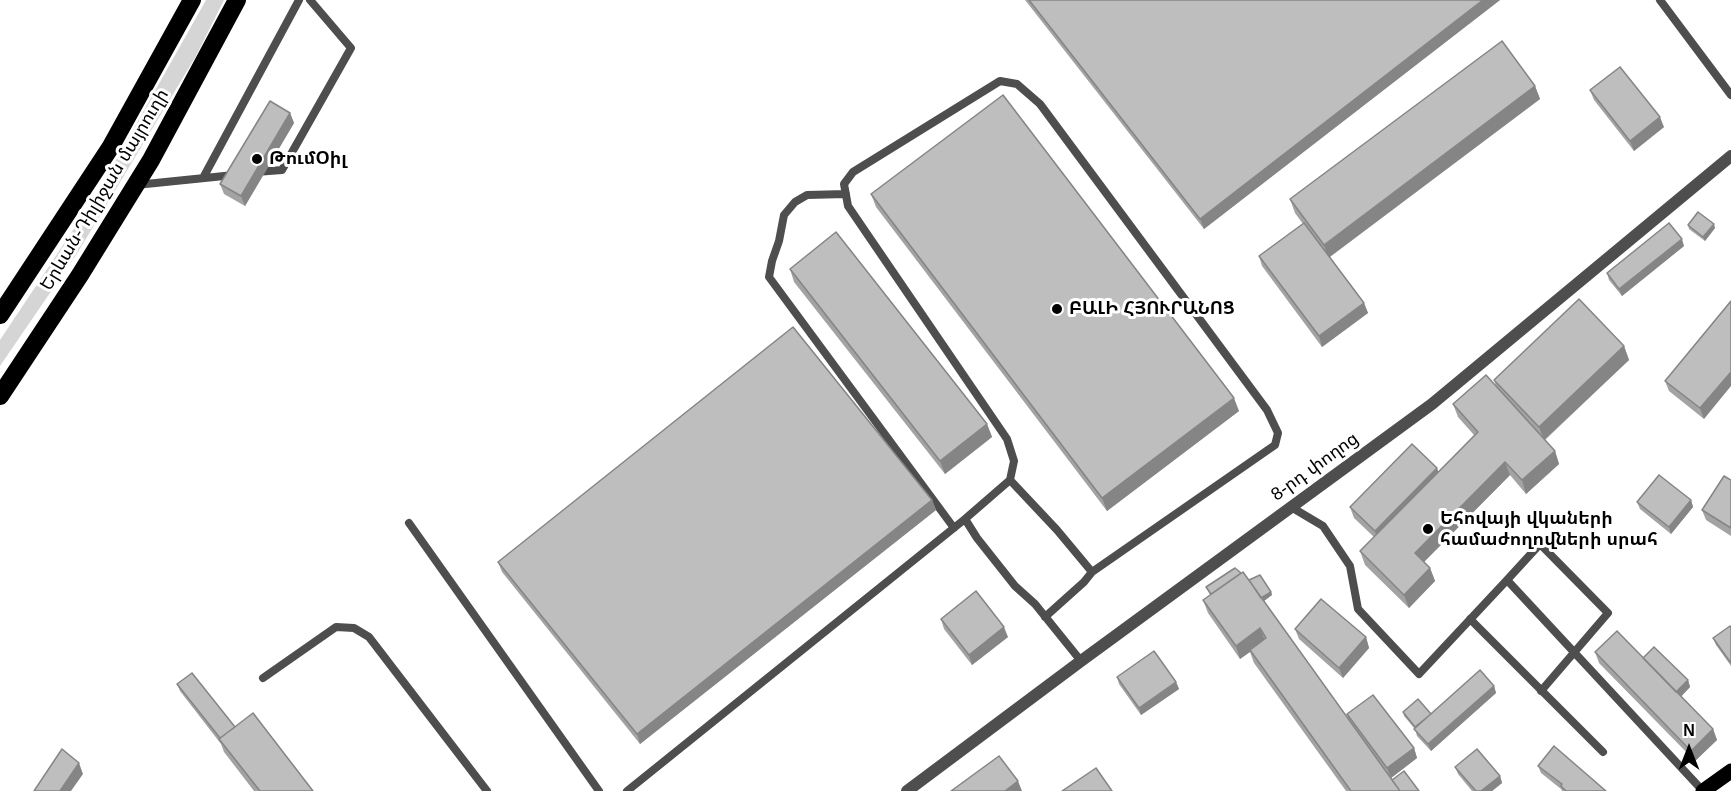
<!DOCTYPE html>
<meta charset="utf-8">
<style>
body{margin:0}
#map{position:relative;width:1731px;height:791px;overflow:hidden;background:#fff;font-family:Helvetica,sans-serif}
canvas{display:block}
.north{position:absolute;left:1659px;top:719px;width:60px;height:60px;-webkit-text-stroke:4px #fff;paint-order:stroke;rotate:0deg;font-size:16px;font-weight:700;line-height:24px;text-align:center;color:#000}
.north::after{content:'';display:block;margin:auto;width:21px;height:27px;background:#000;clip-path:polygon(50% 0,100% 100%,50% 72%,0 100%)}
</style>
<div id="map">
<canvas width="1731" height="791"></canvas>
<div class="north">N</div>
</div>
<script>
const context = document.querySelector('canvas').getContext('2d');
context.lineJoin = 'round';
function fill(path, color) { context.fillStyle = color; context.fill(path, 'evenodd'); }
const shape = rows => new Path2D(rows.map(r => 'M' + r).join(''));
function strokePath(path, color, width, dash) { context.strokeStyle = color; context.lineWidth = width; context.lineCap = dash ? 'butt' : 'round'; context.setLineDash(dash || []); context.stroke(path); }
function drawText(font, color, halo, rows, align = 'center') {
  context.font = font + ' Helvetica,"Noto Sans Armenian",sans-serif'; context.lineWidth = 6; context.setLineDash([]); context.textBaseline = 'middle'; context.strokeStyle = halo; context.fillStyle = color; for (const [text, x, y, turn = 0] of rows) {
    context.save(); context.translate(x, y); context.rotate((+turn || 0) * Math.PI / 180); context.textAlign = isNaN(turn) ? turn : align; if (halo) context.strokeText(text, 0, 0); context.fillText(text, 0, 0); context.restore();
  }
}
fill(shape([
 [206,0,224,0,196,56,78,252,0,366,0,340,97,194]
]), '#d5d5d5');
strokePath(shape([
 [1660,0,1731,95],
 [256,172,282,170,351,48,310,0],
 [203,178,299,0],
 [136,185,234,175],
 [846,194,807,195,795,202,784,215,779,241,772,261,769,277,954,528],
 [1010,480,1057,530,1092,572],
 [1291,507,1323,526,1350,566,1358,609,1419,674,1507,580,1703,791],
 [965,519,1010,480,1014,461,1007,439,848,206,844,184,853,172,1000,81,1017,84,1040,104,1267,410,1278,433,1275,445,1092,572,1084,582,1045,617],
 [409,523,599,791],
 [1507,580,1540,544,1608,613,1541,691],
 [1470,619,1603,752],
 [263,678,336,627,354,628,369,637,487,791],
 [627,791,965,519,977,538,1015,586,1035,604,1081,661]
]), '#4e4e4e', 8);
strokePath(shape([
 [907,791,1081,661,1432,404,1731,156]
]), '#4e4e4e', 12);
strokePath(shape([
 [1703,791,1731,771]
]), '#000', 15);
strokePath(shape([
 [0,315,110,148,192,0],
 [0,396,80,275,151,160,237,0]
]), '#000', 18);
fill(shape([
 [1025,0,1500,0,1204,229],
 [1535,86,1540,99,1330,257,1364,303,1368,313,1322,347,1262,266,1259,256,1303,224,1295,213,1290,199],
 [1590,90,1664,127,1634,151,1594,100],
 [290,113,294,123,245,206,224,194,220,184],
 [871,194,1239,411,1107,511,876,207],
 [1688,225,1715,228,1705,241,1689,229],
 [1684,246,1622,296,1609,280,1607,273],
 [790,269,987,424,992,437,945,474,794,282],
 [1731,301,1704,419,1669,391,1665,381],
 [1624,346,1629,360,1545,440,1555,451,1559,464,1526,494,1510,475,1424,562,1430,568,1435,581,1409,608,1365,565,1360,551,1374,537,1354,518,1350,507,1437,468,1438,472,1474,435,1458,417,1453,404,1496,386,1494,380],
 [1731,480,1731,536,1706,520,1702,510],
 [932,500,936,510,640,744,502,572,498,562],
 [1691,500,1693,507,1671,534,1640,509,1637,502],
 [1241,573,1249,580,1271,592,1272,595,1264,601,1348,719,1347,714,1414,748,1417,758,1391,778,1392,780,1419,791,1346,791,1254,663,1250,652,1240,659,1208,613,1203,600,1210,595,1206,587],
 [941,619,1008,637,972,665,944,629],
 [1731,628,1731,666,1716,645,1713,638],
 [1295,629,1366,637,1369,648,1343,678,1299,639],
 [1595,652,1643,658,1688,680,1690,687,1681,696,1713,729,1717,740,1695,761,1599,663],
 [1117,677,1176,682,1179,689,1141,715,1119,684],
 [177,684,235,727,313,791,254,791,224,752,221,744,180,691],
 [1494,686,1496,693,1431,751,1417,736,1415,729,1404,716,1403,712,1431,714],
 [1538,766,1606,791,1562,791,1561,789,1541,773],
 [1455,767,1500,776,1502,783,1492,791,1472,791,1458,774]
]), '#a3a3a3');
fill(shape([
 [1483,0,1500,0,1204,229,1200,219],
 [1535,86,1540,99,1328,258,1324,245],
 [290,113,294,123,245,206,241,196],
 [1660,117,1664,127,1634,151,1630,141],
 [1714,224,1715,228,1705,241,1703,237],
 [1682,239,1684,246,1622,296,1619,289],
 [1364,303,1368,313,1322,347,1319,336],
 [1624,346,1629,360,1544,440,1539,427],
 [1731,372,1731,386,1704,419,1700,408],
 [1234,398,1239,411,1107,511,1102,498],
 [987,424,992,437,945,474,940,461],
 [1555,451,1559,464,1526,494,1522,480],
 [1505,462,1510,475,1420,566,1415,553],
 [1437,468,1440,478,1378,542,1375,531],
 [932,500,936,510,640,744,637,734],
 [1691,500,1693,507,1671,534,1669,527],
 [1430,568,1435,581,1409,608,1404,595],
 [1271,592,1272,595,1261,603,1259,599],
 [1004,627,1008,637,972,665,969,655],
 [1260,628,1265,641,1240,659,1236,646],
 [1366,637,1369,648,1343,678,1339,668],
 [1688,680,1690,687,1678,700,1675,693],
 [1176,682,1179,689,1141,715,1139,708],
 [1494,686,1496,693,1431,751,1428,744],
 [1713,729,1717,740,1695,761,1691,751],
 [1414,748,1417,758,1391,778,1387,768],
 [79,763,83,774,71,791,60,791],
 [1500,776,1502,783,1492,791,1481,791],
 [1018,781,1022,791,1005,791]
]), '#858585');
const building = shape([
 [1029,0,1483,0,1200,219,1029,0],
 [1502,41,1535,86,1324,245,1290,199,1502,41],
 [1620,67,1660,117,1630,141,1590,90,1620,67],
 [1003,95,1234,398,1102,498,871,194,1003,95],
 [270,101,290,113,241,196,220,184,270,101],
 [1698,212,1714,224,1703,237,1688,225,1698,212],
 [1304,223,1364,303,1319,336,1259,256,1304,223],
 [1669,223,1682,239,1619,289,1607,273,1669,223],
 [836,232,987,424,940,461,790,269,836,232],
 [1579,299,1624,346,1539,427,1494,380,1579,299],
 [1731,301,1731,372,1700,408,1665,381,1731,301],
 [793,327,932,500,637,734,498,562,793,327],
 [1486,375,1555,451,1522,480,1505,462,1415,553,1430,568,1404,595,1360,551,1478,432,1453,404,1486,375],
 [1412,444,1437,468,1375,531,1350,507,1412,444],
 [1659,475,1691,500,1669,527,1637,502,1659,475],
 [1724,476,1731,480,1731,528,1702,510,1724,476],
 [1235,568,1241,573,1211,594,1206,587,1235,568],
 [1243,572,1400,791,1351,791,1250,650,1266,638,1260,628,1236,646,1203,600,1243,572],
 [1260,575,1271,592,1261,598,1249,580,1260,575],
 [976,591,1004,627,969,655,941,619,976,591],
 [1321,599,1366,637,1339,668,1295,629,1321,599],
 [1730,626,1731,628,1731,663,1713,638,1730,626],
 [1617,631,1713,729,1691,751,1595,652,1617,631],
 [1654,647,1688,680,1676,692,1643,658,1654,647],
 [1154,651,1176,682,1139,708,1117,677,1154,651],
 [1480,670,1494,686,1428,744,1414,729,1480,670],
 [192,673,235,727,220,738,177,684,192,673],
 [1373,695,1414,748,1387,768,1347,714,1373,695],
 [1418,699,1431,714,1415,727,1403,712,1418,699],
 [253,713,313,791,260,791,219,739,253,713],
 [1554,746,1606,791,1566,791,1561,786,1562,784,1538,766,1554,746],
 [62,749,79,763,60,791,34,791,62,749],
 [1477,749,1500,776,1481,791,1476,791,1455,767,1477,749],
 [999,756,1018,781,1005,791,951,791,999,756],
 [1096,768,1112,791,1062,791,1096,768],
 [1404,771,1419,791,1400,791,1392,780,1404,771]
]);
fill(building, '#bebebe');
strokePath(building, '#858585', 1.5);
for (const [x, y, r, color] of [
 [257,159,6,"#000"],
 [1057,309,6,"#000"],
 [1428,529,6,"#000"]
]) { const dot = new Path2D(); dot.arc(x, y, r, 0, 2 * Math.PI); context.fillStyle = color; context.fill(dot); strokePath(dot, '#fff', 2); }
drawText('bold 18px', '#000', '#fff', [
 ["ԹումՕիլ",269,159],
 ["ԲԱԼԻ ՀՅՈՒՐԱՆՈՑ",1069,309],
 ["Եհովայի վկաների",1440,519],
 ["համաժողովների սրահ",1440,540]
], 'left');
drawText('18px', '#000', '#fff', [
 ["Երևան-Դիլիջան մայրուղի",105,190,-59],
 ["8-րդ փողոց",1315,467,-36]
]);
</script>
